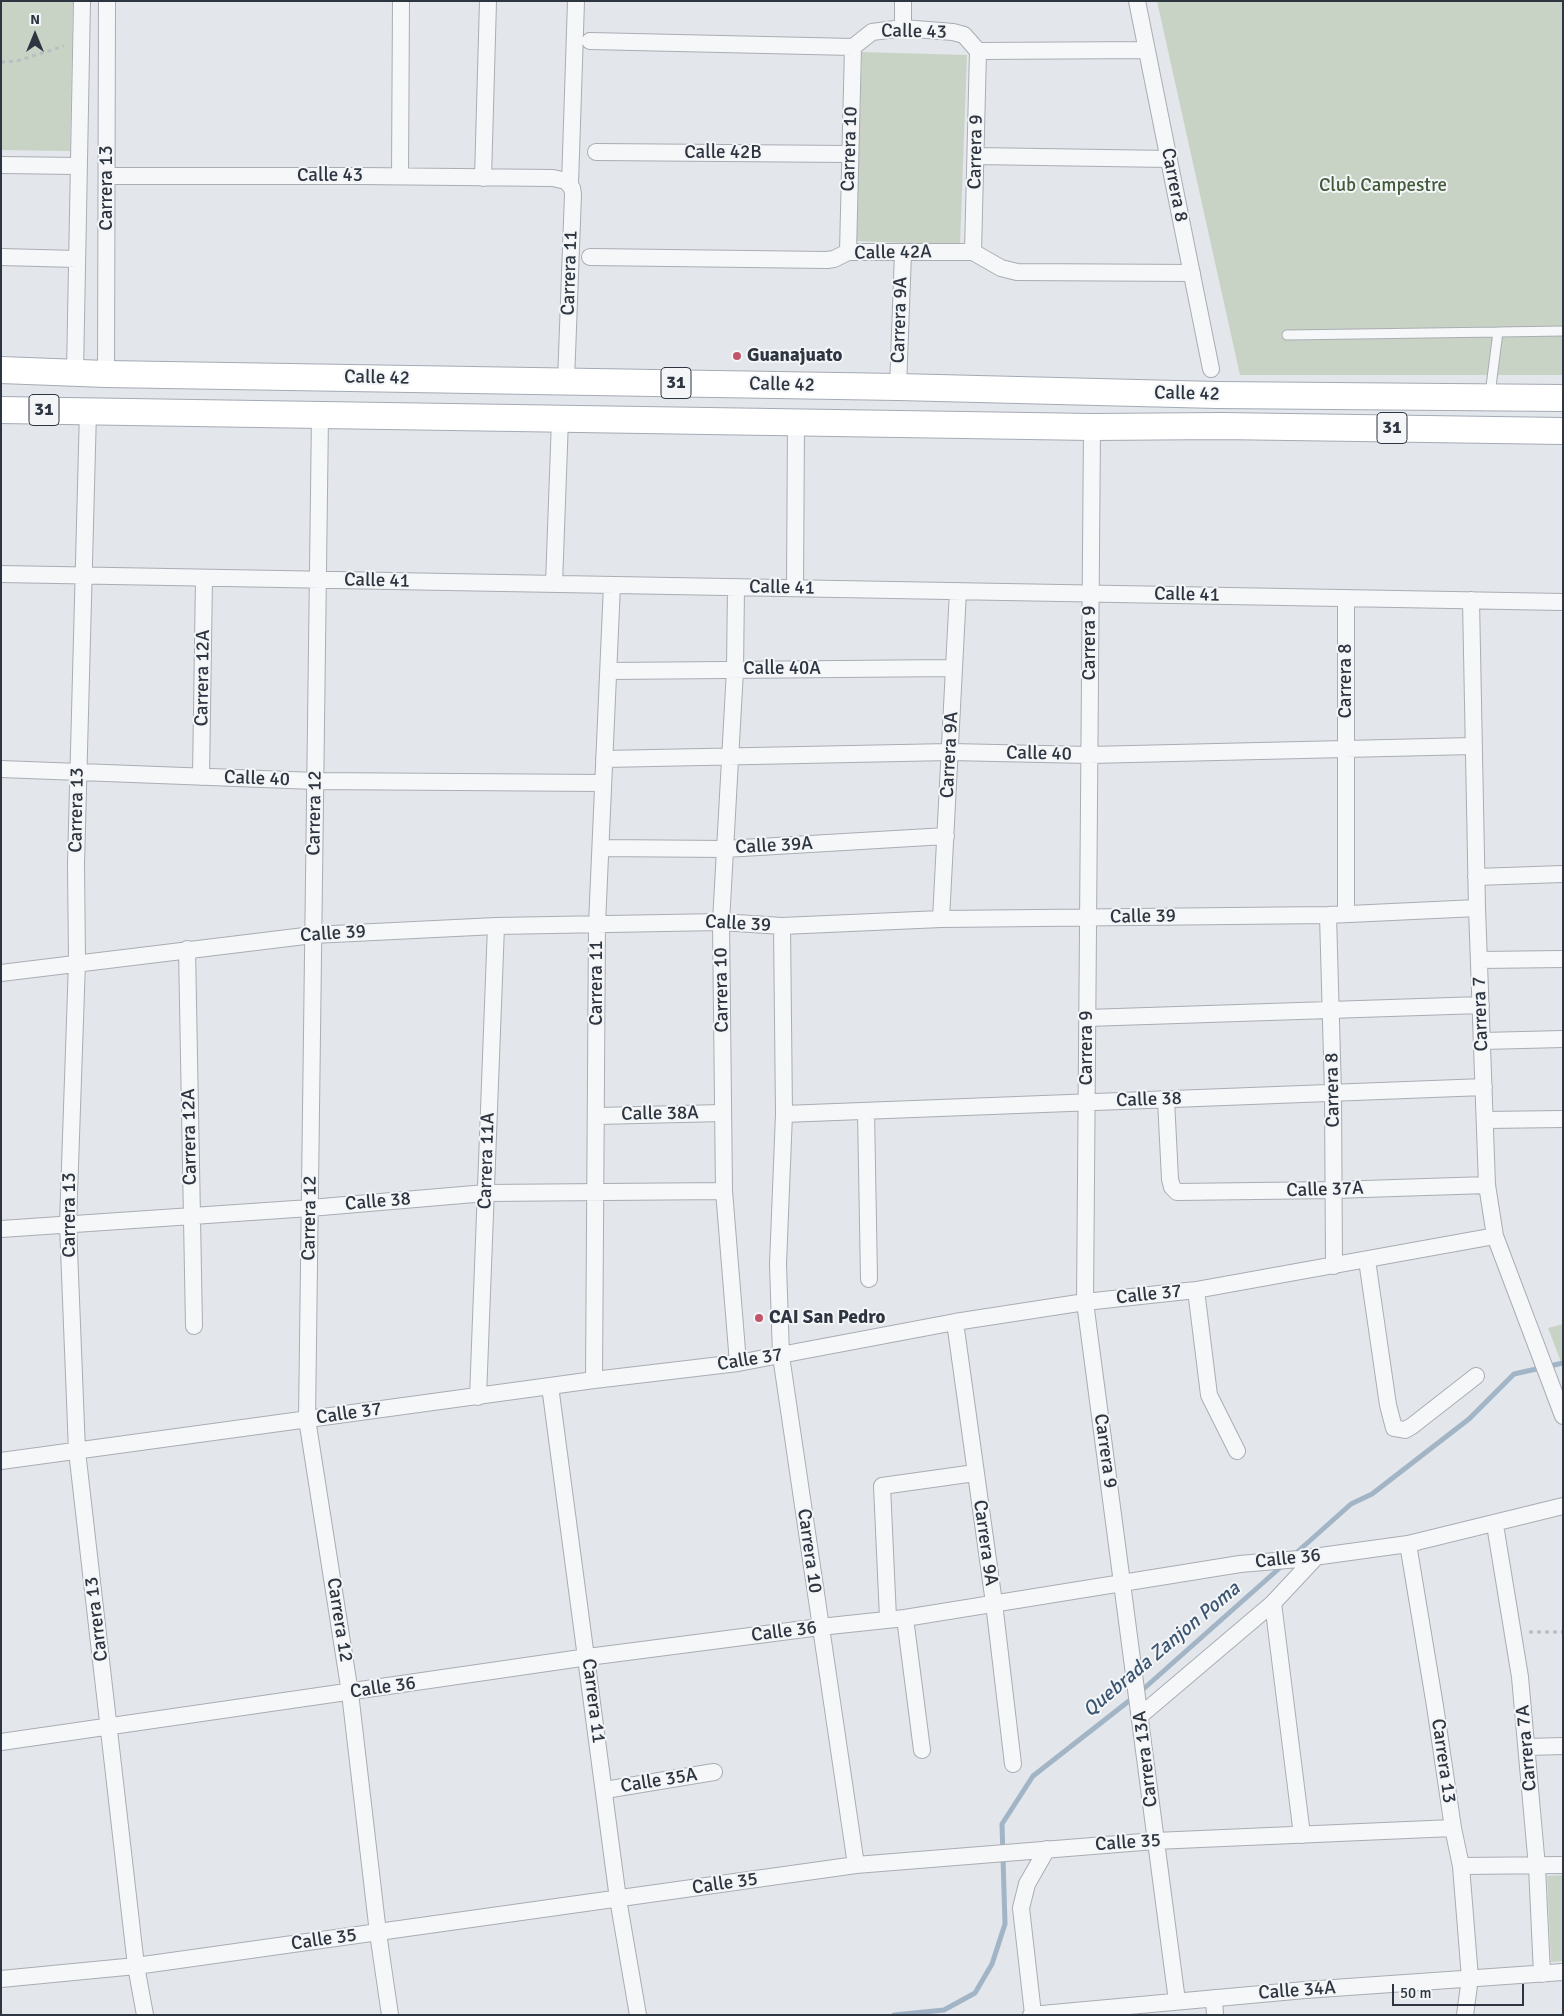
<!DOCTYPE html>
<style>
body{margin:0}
#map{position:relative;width:1564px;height:2016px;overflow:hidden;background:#e3e6ea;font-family:Signika,sans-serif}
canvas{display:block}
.frame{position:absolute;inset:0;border:2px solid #2d3541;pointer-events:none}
.north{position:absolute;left:10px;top:10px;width:50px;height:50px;-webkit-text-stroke:4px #f3f5f7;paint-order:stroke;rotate:0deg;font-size:14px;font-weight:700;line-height:20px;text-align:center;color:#2d3541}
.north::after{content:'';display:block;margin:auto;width:18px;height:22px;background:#2d3541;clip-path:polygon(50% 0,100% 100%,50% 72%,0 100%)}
.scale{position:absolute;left:1392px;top:1984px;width:132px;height:22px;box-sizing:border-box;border:2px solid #2d3541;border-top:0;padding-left:6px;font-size:15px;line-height:18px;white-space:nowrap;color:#2d3541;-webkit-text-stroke:4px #f3f5f7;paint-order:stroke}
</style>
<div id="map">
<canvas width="1564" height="2016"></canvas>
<div class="frame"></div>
<div class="north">N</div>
<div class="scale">50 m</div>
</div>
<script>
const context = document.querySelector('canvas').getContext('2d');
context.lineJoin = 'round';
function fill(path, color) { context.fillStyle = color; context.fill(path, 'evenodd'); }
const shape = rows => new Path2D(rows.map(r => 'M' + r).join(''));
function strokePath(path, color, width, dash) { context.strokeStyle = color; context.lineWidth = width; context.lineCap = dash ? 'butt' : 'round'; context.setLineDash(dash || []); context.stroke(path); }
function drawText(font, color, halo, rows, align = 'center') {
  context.font = font + ' Signika,sans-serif'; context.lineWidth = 4; context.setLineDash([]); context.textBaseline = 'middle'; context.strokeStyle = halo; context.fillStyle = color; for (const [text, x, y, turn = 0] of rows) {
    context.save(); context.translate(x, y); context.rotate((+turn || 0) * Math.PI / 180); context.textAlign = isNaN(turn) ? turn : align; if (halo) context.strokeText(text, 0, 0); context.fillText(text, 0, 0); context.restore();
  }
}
fill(shape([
 [1,1,73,1,70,151,1,150],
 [1157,1,1563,1,1563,375,1240,375],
 [862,52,967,55,960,245,856,241],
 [1563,1324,1563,1367,1548,1328],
 [1563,1875,1563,1961,1551,1962,1547,1876]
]), '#c9d3c5');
strokePath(shape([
 [1295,1554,1351,1504,1372,1494,1469,1419,1514,1374,1563,1363],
 [1140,1692,1283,1565],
 [894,2015,944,2010,975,1993,992,1964,1005,1924,1002,1824,1033,1776,1134,1697]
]), '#a2b5c6', 5);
const service = shape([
 [1287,335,1498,332],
 [1490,394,1498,332,1563,331]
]);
const minor = shape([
 [1137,1,1211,369],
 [903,28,903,1],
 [590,41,853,47,872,32,903,28,953,32,964,35,978,51],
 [978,51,1147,50],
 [596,152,850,154],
 [976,156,1169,159],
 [1,165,78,166],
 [107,176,361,176,553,178,566,181,572,188,573,194,566,381],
 [400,176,401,1],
 [483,178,488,1],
 [570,184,576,1],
 [848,252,853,47],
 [973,252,978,51],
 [1,257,77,259],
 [590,257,827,260,834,259,848,252,973,252,1001,268,1017,272,1192,273],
 [75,373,82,1],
 [106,374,107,1],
 [898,387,903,253],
 [88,411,76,864,77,962,68,1224,77,1451,136,1966,145,2015],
 [320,415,307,1419,350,1693,378,1933,390,2015],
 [1092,427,1085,1302,1177,2001],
 [1,574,1563,602],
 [554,584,560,419],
 [736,587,735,670,721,922,724,1191,738,1363],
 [795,588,796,422],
 [1346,598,1346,914],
 [1471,600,1477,908,1487,1185,1495,1236,1563,1416],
 [610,671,954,668],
 [604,759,950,752,1089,755,1473,746],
 [1,769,315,781,602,783],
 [201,777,204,578],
 [601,848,725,849,946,836],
 [1476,877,1563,874],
 [1328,915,1333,1093,1334,1266],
 [941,919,958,591],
 [782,926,784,1114,778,1264,781,1356,856,1865],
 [187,949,194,1326],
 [1479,960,1563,959],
 [1,973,313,935,496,926,721,922,782,926,941,919,1328,915,1477,908],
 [1087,1018,1481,1005],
 [1482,1041,1563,1039],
 [1166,1100,1170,1179,1172,1187,1177,1192,1334,1190,1487,1185],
 [866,1111,869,1279],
 [784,1114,1484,1087],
 [597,1116,723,1113],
 [1485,1120,1563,1119],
 [1,1229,310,1208,486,1193,724,1191],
 [1367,1260,1388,1405,1394,1428,1405,1430,1412,1426,1476,1376],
 [1196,1290,1209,1395,1237,1451],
 [955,1322,994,1603,1013,1764],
 [594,1380,597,924,612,585],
 [550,1386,618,1899,638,2015],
 [478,1397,496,926],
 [1,1461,594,1380,738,1363,955,1322,1085,1302,1196,1290,1495,1236],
 [1495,1525,1520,1677,1537,1867,1542,1974],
 [1408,1544,1435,1706,1453,1828,1461,1866,1470,1978,1465,2015],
 [1273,1603,1302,1835],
 [888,1618,882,1486,975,1473],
 [905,1618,922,1750],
 [1141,1715,1273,1603,1316,1557],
 [1,1742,588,1657,820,1627,905,1618,1240,1564,1299,1559,1408,1544,1563,1506],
 [1527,1747,1563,1746],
 [605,1790,714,1772],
 [1461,1866,1563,1865],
 [1,1979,136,1966,856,1865,1155,1841,1453,1828],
 [1214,1998,1215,2015],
 [1033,2014,1021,1908,1027,1884,1047,1849],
 [1031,2015,1305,1990,1563,1972]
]);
const primary = shape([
 [1,370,106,374,898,387,1217,395,1563,398],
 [1,410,1092,427,1221,426,1563,431]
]);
strokePath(service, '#a9adb4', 11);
strokePath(minor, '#a9adb4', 18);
strokePath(primary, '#a4abb5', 28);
strokePath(shape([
 [1,62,17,61,64,46],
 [1529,1632,1563,1632]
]), '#babdc2', 3, [4, 4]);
strokePath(service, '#f6f7f9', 9);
strokePath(minor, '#f6f7f9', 16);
strokePath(primary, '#fff', 26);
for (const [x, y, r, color] of [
 [737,356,5,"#c2556a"],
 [759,1318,5,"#c2556a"]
]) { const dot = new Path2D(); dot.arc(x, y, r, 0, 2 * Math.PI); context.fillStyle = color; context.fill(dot); strokePath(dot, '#f3f5f7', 2); }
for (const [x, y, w] of [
 [676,383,30],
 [44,410,30],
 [1392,428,30]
]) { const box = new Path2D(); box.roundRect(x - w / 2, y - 15.5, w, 31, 4); context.fillStyle = '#f3f5f7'; context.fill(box); strokePath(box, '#2d3541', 1); }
drawText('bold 18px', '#2d3541', null, [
 ["31",676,383],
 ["31",44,410],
 ["31",1392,428]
]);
drawText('19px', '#2d3541', '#f3f5f7', [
 ["Calle 43",914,32,1],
 ["Carrera 10",850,149,-88],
 ["Carrera 9",976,152,-89],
 ["Calle 42B",723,153],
 ["Calle 43",330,176],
 ["Carrera 8",1174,185,79],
 ["Carrera 13",107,188,-90],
 ["Calle 42A",893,253,-1],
 ["Carrera 11",570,273,-88],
 ["Carrera 9A",900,320,-88],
 ["Calle 42",377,378,1],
 ["Calle 42",782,385,1],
 ["Calle 42",1187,394,1],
 ["Calle 41",377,581,1],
 ["Calle 41",782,588,1],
 ["Calle 41",1187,595,1],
 ["Carrera 9",1090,643,-90],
 ["Calle 40A",782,669],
 ["Carrera 12A",203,678,-89],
 ["Carrera 8",1346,681,-90],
 ["Calle 40",1039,754,1],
 ["Carrera 9A",950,755,-87],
 ["Calle 40",257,779,2],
 ["Carrera 13",77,810,-89],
 ["Carrera 12",315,813,-89],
 ["Calle 39A",774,846,-3],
 ["Calle 39",1143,917,-1],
 ["Calle 39",738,924,3],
 ["Calle 39",333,934,-4],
 ["Carrera 11",597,983,-90],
 ["Carrera 10",722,990,-91],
 ["Carrera 7",1481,1014,-92],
 ["Carrera 9",1087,1048,-90],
 ["Carrera 8",1333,1090,-91],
 ["Calle 38",1149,1100,-2],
 ["Calle 38A",660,1114,-1],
 ["Carrera 12A",190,1137,-91],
 ["Carrera 11A",487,1161,-88],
 ["Calle 37A",1325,1190,-2],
 ["Calle 38",378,1202,-5],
 ["Carrera 13",70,1215,-90],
 ["Carrera 12",310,1218,-89],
 ["Calle 37",1149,1295,-6],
 ["Calle 37",750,1360,-9],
 ["Calle 37",349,1414,-8],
 ["Carrera 9",1105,1451,82],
 ["Carrera 9A",985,1543,82],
 ["Carrera 10",809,1551,82],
 ["Calle 36",1288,1559,-6],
 ["Carrera 13",97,1619,-97],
 ["Carrera 12",339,1620,81],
 ["Calle 36",784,1632,-7],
 ["Calle 36",383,1688,-8],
 ["Carrera 11",593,1701,83],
 ["Carrera 7A",1527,1748,-95],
 ["Carrera 13A",1146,1759,-97],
 ["Carrera 13",1443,1761,82],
 ["Calle 35A",659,1781,-9],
 ["Calle 35",1128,1843,-4],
 ["Calle 35",725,1884,-8],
 ["Calle 35",324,1940,-8],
 ["Calle 34A",1297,1991,-4]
]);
drawText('19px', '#435b3b', '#f3f5f7', [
 ["Club Campestre",1383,186]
]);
drawText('bold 19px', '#2d3541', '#f3f5f7', [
 ["Guanajuato",747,356],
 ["CAI San Pedro",769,1318]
], 'left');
drawText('italic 20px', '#3a5571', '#f3f5f7', [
 ["Quebrada Zanjon Poma",1162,1650,-40]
]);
</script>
